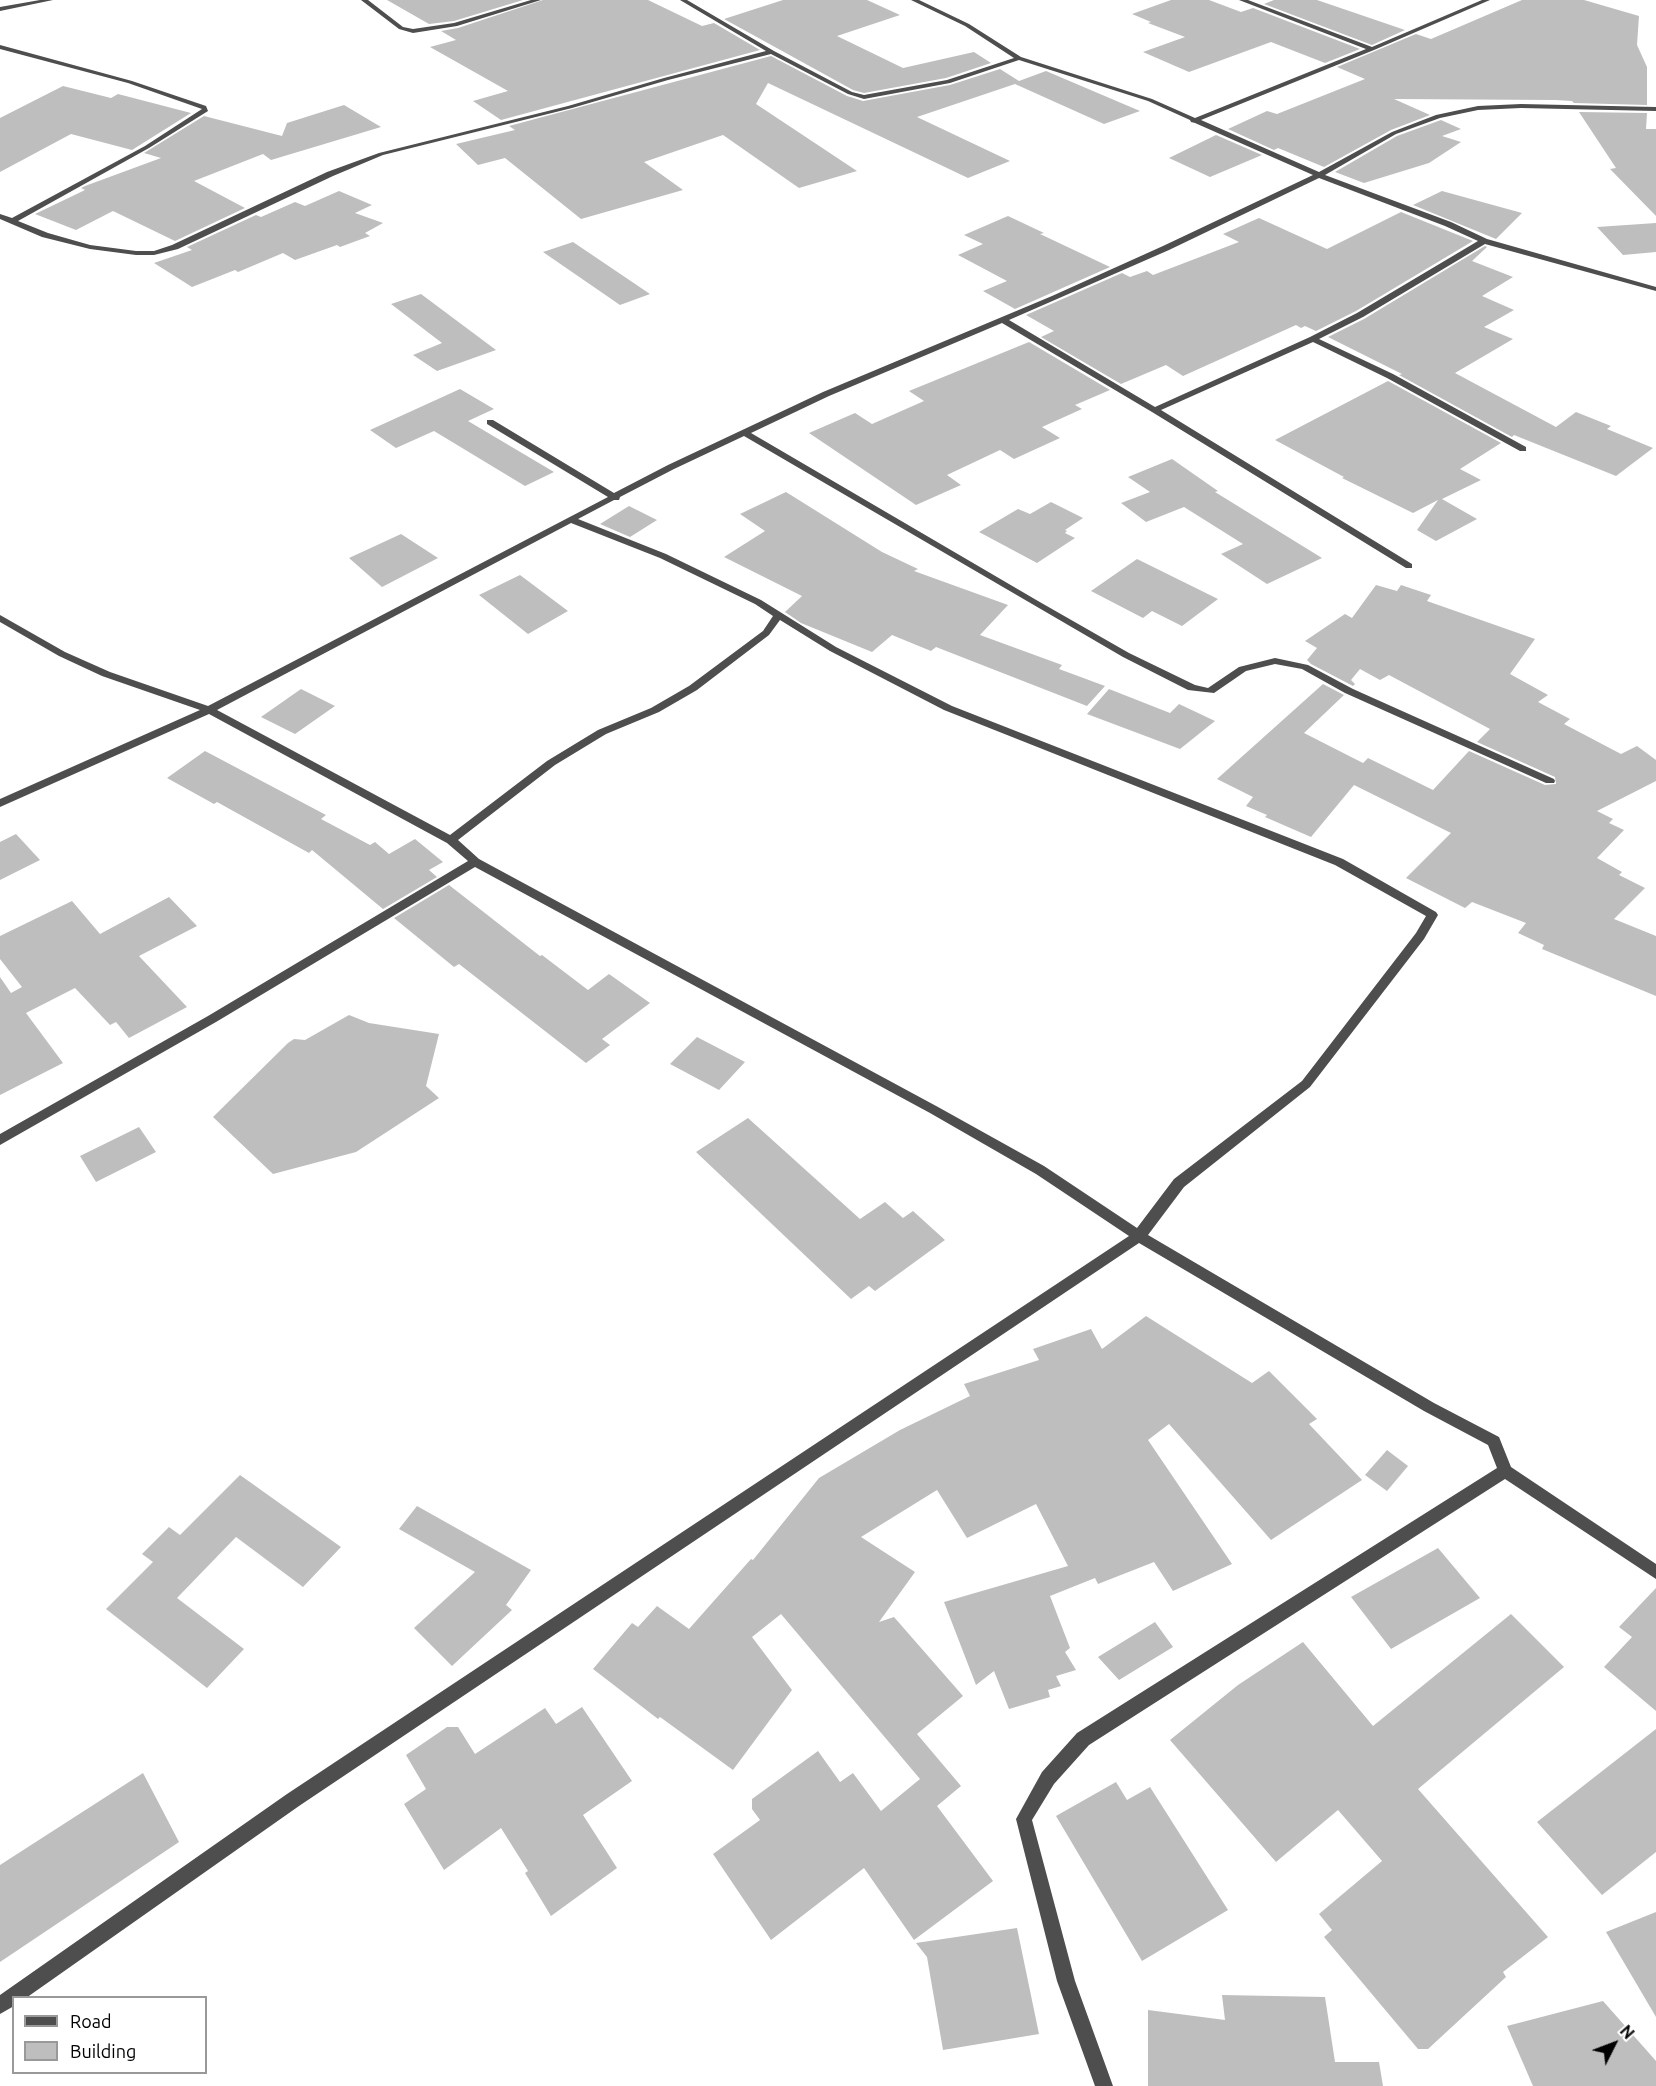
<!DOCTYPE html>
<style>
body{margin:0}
#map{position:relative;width:1656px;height:2086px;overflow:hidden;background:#fff;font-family:Ubuntu,sans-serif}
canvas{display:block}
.legend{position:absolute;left:12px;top:1996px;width:195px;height:78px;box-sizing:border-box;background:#fff;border:2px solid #999;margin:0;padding:8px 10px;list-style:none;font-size:18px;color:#000}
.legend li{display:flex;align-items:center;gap:12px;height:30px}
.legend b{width:30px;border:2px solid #999}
.north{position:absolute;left:1584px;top:2014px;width:60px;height:60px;-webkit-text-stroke:4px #fff;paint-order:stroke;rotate:48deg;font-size:16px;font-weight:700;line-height:24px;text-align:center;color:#000}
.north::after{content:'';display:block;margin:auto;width:21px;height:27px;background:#000;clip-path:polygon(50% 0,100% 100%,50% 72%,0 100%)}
</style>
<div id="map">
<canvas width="1656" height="2086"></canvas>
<ul class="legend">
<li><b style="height:8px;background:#4e4e4e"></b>Road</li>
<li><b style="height:16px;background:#bebebe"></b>Building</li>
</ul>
<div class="north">N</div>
</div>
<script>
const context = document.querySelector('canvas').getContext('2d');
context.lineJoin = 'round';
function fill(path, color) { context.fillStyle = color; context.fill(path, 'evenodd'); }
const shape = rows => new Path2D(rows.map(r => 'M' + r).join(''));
fill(shape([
 [387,0,523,0,454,21,429,24],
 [543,0,648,0,702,26,714,23,760,50,501,120,473,101,508,91,430,47,456,40,441,31,458,28],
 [783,0,867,0,900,15,837,36,903,68,974,52,991,63,946,78,864,93,853,90,724,19],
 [1171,0,1209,0,1241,12,1253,8,1360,49,1325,63,1271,42,1189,72,1143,52,1185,37,1148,23,1151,22,1132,14],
 [1274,0,1317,0,1405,30,1372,45,1264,4],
 [1522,0,1584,0,1639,16,1637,45,1647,67,1647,105,1574,103,1572,101,1555,100,1394,99,1430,115,1391,130,1324,167,1278,148,1274,150,1228,129,1267,111,1277,114,1365,79,1337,67,1416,34,1431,39],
 [771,56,847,96,863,101,950,85,1000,69,1019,81,1046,71,1140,111,1104,124,1015,84,917,117,1010,161,968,178,768,83,756,104,857,171,799,188,723,135,644,162,683,190,581,219,505,158,478,165,456,144,515,130,509,126],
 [63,86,111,98,118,94,191,113,132,150,71,134,0,172,0,118],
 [344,105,381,127,271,160,263,154,194,181,245,208,175,241,113,211,76,230,35,214,85,190,81,188,85,186,161,158,144,153,204,116,282,136,287,123],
 [1579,112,1647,113,1646,129,1656,129,1656,216,1610,169,1616,168],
 [1441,120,1461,129,1442,136,1461,142,1429,163,1364,183,1335,172,1397,136],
 [1216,135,1262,155,1210,177,1169,158],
 [339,191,372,205,355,213,383,223,365,233,370,236,340,247,337,245,295,260,283,253,238,272,235,270,192,287,154,263,192,250,187,247,256,215,261,217,295,202,305,206],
 [1442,191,1522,213,1496,239,1413,205],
 [1401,212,1473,241,1356,311,1316,331,1305,326,1301,328,1296,325,1183,376,1166,365,1121,384,1041,337,1054,331,1026,315,1122,273,1130,277,1147,271,1153,275,1239,242,1223,234,1259,218,1327,249],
 [1008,216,1044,233,1040,234,1110,267,1015,309,983,291,1007,281,958,255,983,244,964,235],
 [1656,223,1656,252,1623,255,1597,227],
 [573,242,650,294,620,305,543,252],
 [1485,246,1487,247,1472,261,1513,277,1482,296,1514,310,1484,327,1513,339,1455,373,1556,427,1576,412,1611,426,1607,429,1653,448,1616,476,1514,435,1512,437,1399,375,1402,374,1328,337,1364,319],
 [421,294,496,350,437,371,413,355,442,343,391,304],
 [1029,342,1110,390,1075,405,1082,409,1042,427,1060,438,1014,459,1000,450,947,475,961,485,916,505,809,433,855,413,872,424,924,401,909,391],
 [1388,381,1501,443,1460,469,1481,480,1442,499,1477,519,1436,541,1417,530,1438,500,1413,513,1342,478,1344,477,1275,440],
 [460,389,494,409,468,421,554,472,525,486,434,431,396,448,370,430],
 [1172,459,1218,491,1215,492,1322,558,1267,584,1221,554,1243,544,1184,507,1146,522,1121,503,1150,492,1128,477],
 [786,492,882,552,918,569,914,571,1008,605,980,635,1062,665,1059,669,1105,686,1087,706,936,647,931,651,892,635,872,652,801,623,785,612,802,596,724,557,765,531,740,514],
 [1051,502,1083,518,1065,530,1067,531,1065,533,1075,538,1037,563,979,532,1018,509,1030,514],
 [629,506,657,520,630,537,600,524],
 [401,534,438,558,382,587,349,558],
 [1137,559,1218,599,1182,626,1152,611,1143,618,1091,591],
 [520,575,568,611,528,634,479,595],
 [1376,585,1397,591,1401,585,1431,595,1427,601,1535,639,1510,674,1548,695,1538,702,1570,719,1564,724,1621,754,1637,746,1656,760,1656,781,1597,811,1613,819,1609,823,1624,830,1597,858,1622,872,1619,875,1645,888,1614,919,1656,936,1656,996,1542,949,1544,945,1518,933,1526,923,1472,902,1465,908,1406,878,1451,833,1354,785,1311,837,1265,817,1267,815,1246,806,1253,797,1217,779,1323,684,1344,695,1304,733,1363,763,1368,758,1433,790,1469,751,1545,785,1556,784,1555,777,1477,742,1490,729,1389,675,1380,680,1360,669,1351,680,1355,684,1353,686,1311,664,1307,660,1317,648,1305,641,1345,614,1352,618],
 [301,689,335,706,295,734,261,717],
 [1109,689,1170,713,1179,704,1215,721,1180,749,1087,714],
 [205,751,326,815,321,819,370,845,375,842,389,854,415,839,443,862,429,870,437,877,383,909,312,850,309,853,217,802,214,804,167,778],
 [16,834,40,860,0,880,0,842],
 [449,885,540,956,542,955,588,990,609,974,650,1003,602,1039,610,1045,586,1063,459,964,454,967,394,918],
 [169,897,197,926,139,956,187,1007,129,1038,116,1022,110,1025,75,988,26,1013,63,1063,0,1095,0,977,11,993,22,987,0,959,0,936,72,901,100,934],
 [349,1015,369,1023,439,1034,426,1086,439,1098,356,1152,273,1174,213,1117,288,1043,294,1039,305,1040],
 [697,1037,745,1062,719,1090,670,1064],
 [748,1118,860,1219,885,1202,903,1218,913,1211,945,1240,875,1291,869,1286,851,1299,696,1152],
 [139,1127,156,1152,96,1182,80,1156],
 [1146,1316,1252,1383,1269,1371,1317,1419,1309,1424,1362,1480,1271,1540,1169,1424,1148,1440,1232,1564,1173,1591,1154,1562,1098,1584,1095,1578,1050,1596,1070,1648,1065,1652,1076,1670,1056,1676,1061,1686,1048,1690,1050,1697,1009,1709,994,1671,976,1685,944,1602,1068,1566,1036,1504,967,1538,937,1490,861,1537,915,1572,879,1622,894,1617,963,1696,917,1734,961,1786,937,1806,993,1881,914,1940,864,1868,771,1940,713,1854,760,1820,752,1809,752,1799,818,1751,840,1782,853,1773,881,1811,920,1779,781,1614,752,1637,792,1690,733,1770,660,1717,658,1719,593,1669,632,1623,638,1627,657,1606,689,1629,751,1559,753,1560,819,1478,900,1430,970,1396,964,1384,1039,1360,1033,1349,1091,1329,1102,1349],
 [1387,1450,1408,1466,1387,1491,1365,1475],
 [240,1475,341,1547,303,1587,236,1537,177,1598,244,1649,207,1688,106,1609,153,1562,142,1554,169,1527,180,1535],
 [417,1506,531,1570,506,1605,512,1610,452,1666,414,1628,475,1572,399,1529],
 [1438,1548,1480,1598,1391,1649,1351,1597],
 [1656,1588,1656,1711,1604,1667,1632,1637,1619,1627],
 [1511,1614,1564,1667,1418,1789,1548,1937,1503,1972,1506,1977,1428,2049,1418,2049,1324,1937,1332,1930,1319,1914,1382,1861,1338,1810,1276,1862,1170,1740,1238,1685,1303,1642,1373,1726],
 [1155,1622,1173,1647,1119,1680,1098,1657],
 [582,1707,632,1781,583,1815,617,1868,551,1916,525,1873,528,1871,501,1828,444,1870,404,1804,426,1789,406,1755,447,1727,458,1727,475,1754,545,1708,556,1724],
 [1656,1729,1656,1852,1602,1895,1537,1822],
 [143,1773,179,1842,0,1962,0,1865],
 [1116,1782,1127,1800,1150,1787,1228,1910,1142,1961,1056,1816],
 [1656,1912,1656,2017,1606,1932],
 [1017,1928,1039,2034,943,2050,927,1957,916,1943],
 [1222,1995,1325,1997,1335,2062,1379,2062,1383,2086,1148,2086,1148,2010,1225,2020],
 [1603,2001,1656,2061,1656,2086,1533,2086,1507,2026]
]), '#bebebe');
fill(shape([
 [40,0,53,0,0,11,0,7,40,0],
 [361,0,368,0,403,27,413,29,454,23,531,0,541,0,457,26,413,33,399,29,361,0],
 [680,0,687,0,774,51,852,92,864,95,947,80,1014,58,965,26,911,0,919,0,969,24,1021,57,1152,99,1195,118,1366,49,1239,0,1248,0,1372,47,1482,0,1490,0,1374,50,1201,120,1319,172,1392,132,1436,115,1478,106,1521,104,1656,107,1656,111,1521,108,1478,110,1440,118,1396,134,1325,175,1451,222,1487,239,1656,287,1656,291,1485,244,1363,317,1319,339,1393,374,1526,447,1526,451,1520,451,1387,378,1313,342,1161,410,1412,564,1412,568,1406,568,1152,412,1002,323,829,396,751,433,1038,601,1129,653,1195,685,1208,688,1239,667,1275,658,1308,665,1353,689,1554,779,1555,781,1554,783,1546,783,1345,693,1302,669,1275,664,1246,671,1214,693,1188,690,1123,657,744,436,674,469,620,497,619,500,614,500,578,519,666,554,761,600,836,647,952,706,1343,859,1436,912,1438,915,1424,939,1310,1087,1184,1187,1148,1235,1434,1403,1499,1437,1511,1467,1656,1564,1656,1579,1505,1479,1089,1745,1054,1784,1032,1820,1075,1981,1113,2086,1095,2086,1057,1981,1016,1819,1042,1772,1077,1733,1497,1468,1488,1445,1424,1411,1139,1243,299,1806,26,1998,14,1998,14,2006,0,2014,0,1995,287,1794,1129,1236,1036,1174,930,1113,475,867,216,1022,0,1145,0,1134,208,1016,468,861,447,843,209,714,0,807,0,799,200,710,102,676,59,656,0,622,0,615,65,652,110,672,208,706,608,497,487,424,487,420,493,420,614,493,668,465,823,392,1052,296,1163,246,1313,175,1195,123,1191,122,1190,120,1148,101,1019,60,950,83,864,99,848,94,771,54,668,80,572,108,383,155,333,176,178,249,154,255,136,255,90,249,42,237,0,219,0,214,12,218,145,146,202,109,128,83,0,49,0,45,132,81,206,106,208,111,149,148,18,221,48,233,90,245,136,251,154,251,172,245,327,172,379,153,568,106,664,78,766,51,680,0],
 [1319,178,1445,226,1478,241,1357,313,1310,337,1155,407,1009,320,1169,250,1319,178],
 [571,523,660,558,755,604,773,616,763,631,689,686,651,708,598,730,547,761,450,835,217,710,571,523],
 [780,620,830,651,944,710,1335,865,1426,916,1416,933,1302,1081,1174,1179,1137,1228,1044,1166,938,1107,479,859,458,840,555,765,606,734,659,712,697,690,769,635,780,620]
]), '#4e4e4e');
</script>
